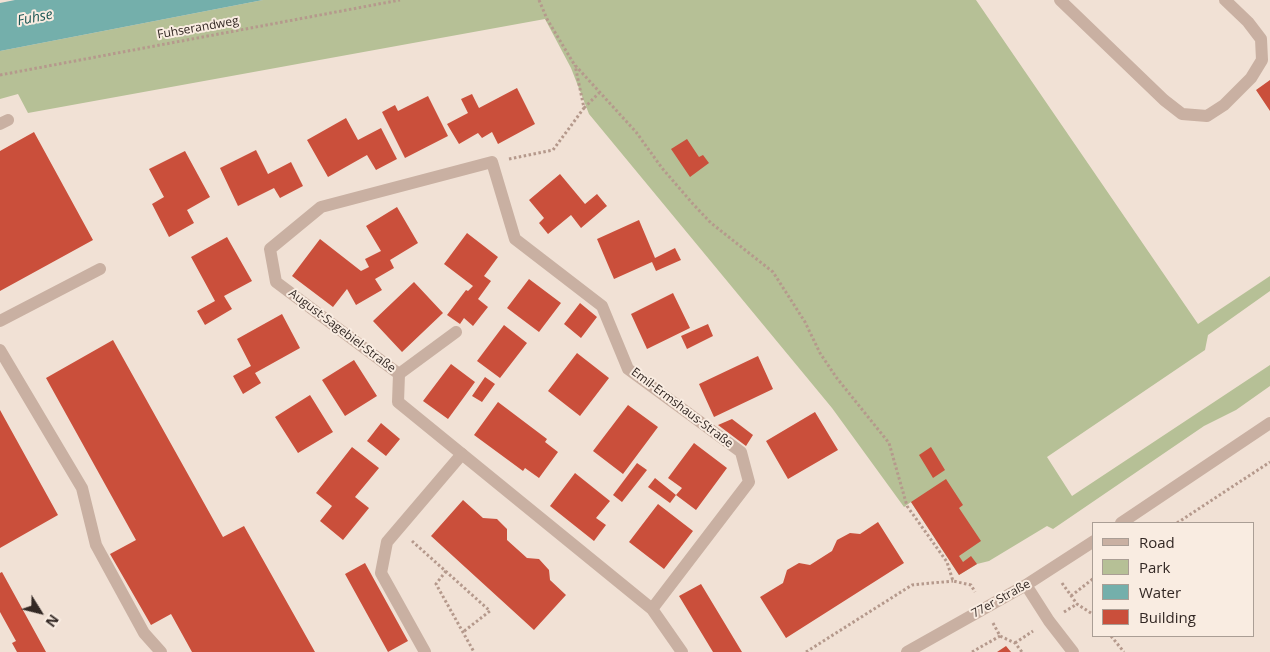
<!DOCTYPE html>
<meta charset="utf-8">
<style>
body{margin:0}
#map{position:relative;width:1270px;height:652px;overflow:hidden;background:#f1e1d5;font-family:"Open Sans",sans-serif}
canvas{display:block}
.legend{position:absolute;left:1092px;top:522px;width:162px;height:115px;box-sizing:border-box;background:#f9ece1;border:1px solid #aa9e95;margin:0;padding:6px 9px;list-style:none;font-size:15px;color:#332824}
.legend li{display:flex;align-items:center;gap:10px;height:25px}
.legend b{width:25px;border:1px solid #aa9e95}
.north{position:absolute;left:15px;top:587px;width:50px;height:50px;-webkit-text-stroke:4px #f9ece1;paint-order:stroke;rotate:126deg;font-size:14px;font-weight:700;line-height:20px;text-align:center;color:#332824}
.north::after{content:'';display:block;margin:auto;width:18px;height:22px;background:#332824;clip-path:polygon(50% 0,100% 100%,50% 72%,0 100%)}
</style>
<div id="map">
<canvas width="1270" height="652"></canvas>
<ul class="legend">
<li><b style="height:6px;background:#c9b0a2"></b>Road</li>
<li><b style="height:14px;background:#b6c096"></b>Park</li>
<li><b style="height:14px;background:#74afab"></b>Water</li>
<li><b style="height:14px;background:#ca4f3b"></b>Building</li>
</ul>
<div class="north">N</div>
</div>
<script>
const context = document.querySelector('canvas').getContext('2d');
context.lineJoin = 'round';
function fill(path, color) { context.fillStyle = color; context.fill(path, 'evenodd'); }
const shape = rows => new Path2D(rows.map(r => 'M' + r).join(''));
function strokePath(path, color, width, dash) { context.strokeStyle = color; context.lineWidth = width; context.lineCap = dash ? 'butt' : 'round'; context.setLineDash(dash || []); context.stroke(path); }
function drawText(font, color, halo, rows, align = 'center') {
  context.font = font + ' "Open Sans",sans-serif'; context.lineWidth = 4; context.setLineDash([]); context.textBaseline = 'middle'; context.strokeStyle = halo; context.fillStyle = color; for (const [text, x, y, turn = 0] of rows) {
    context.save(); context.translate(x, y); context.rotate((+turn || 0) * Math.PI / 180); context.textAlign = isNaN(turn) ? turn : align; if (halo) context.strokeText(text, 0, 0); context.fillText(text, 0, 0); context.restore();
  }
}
fill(shape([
 [263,0,976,0,1198,324,1270,276,1270,291,1208,335,1205,350,1047,457,1072,496,1270,365,1270,386,1236,410,1204,426,1053,529,1047,526,989,561,977,564,959,575,911,502,904,507,832,408,589,114,571,68,545,19,28,113,18,94,0,99,0,51]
]), '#b6c096');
fill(shape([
 [15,0,263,0,0,51,0,3]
]), '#74afab');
fill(shape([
 [1270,80,1270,111,1256,90],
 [517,88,535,124,498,144,492,132,482,138,478,133,459,144,447,124,468,113,461,99,472,94,479,108],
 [428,96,448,136,405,158,382,112,395,105,398,111],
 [346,118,358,140,381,128,397,159,376,170,367,155,328,177,307,140],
 [34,132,93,240,0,291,0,151],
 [687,139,699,157,703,155,709,163,690,177,671,149],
 [256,150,268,174,291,162,303,186,280,198,274,188,238,206,220,168],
 [185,151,210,197,187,210,194,223,169,237,152,204,164,197,149,169],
 [560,174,585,204,597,194,607,206,581,228,571,215,548,234,539,223,544,218,529,200],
 [397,207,418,243,390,260,394,268,375,279,382,290,356,305,347,289,333,307,292,276,320,239,361,271,369,267,365,259,381,251,366,226],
 [639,220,655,258,675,248,681,260,656,271,652,262,614,279,597,239],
 [467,233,498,257,484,276,491,281,478,299,488,307,473,326,464,318,460,324,447,315,466,290,468,291,473,286,444,264],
 [227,237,252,281,224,296,232,309,205,325,197,311,215,301,191,257],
 [529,279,561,303,539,332,507,308],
 [414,282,443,313,402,352,373,321],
 [673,293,690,328,647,349,631,314],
 [580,303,597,317,581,338,564,324],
 [282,314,300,348,255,373,261,383,243,394,233,376,251,366,237,339],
 [708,324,713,336,687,349,681,336],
 [504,325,527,343,500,378,477,361],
 [113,340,223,537,244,526,315,652,192,652,171,614,151,625,110,554,136,540,46,378],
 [577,353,609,378,580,416,548,391],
 [758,356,773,389,714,417,699,384],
 [354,360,377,396,345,416,322,380],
 [451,364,475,382,448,419,423,401],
 [485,377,495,384,482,402,472,396],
 [310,395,333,432,298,453,275,417],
 [498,402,547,439,545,442,558,452,539,478,525,468,523,471,474,435],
 [628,405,658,427,623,474,593,451],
 [0,410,58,515,0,548],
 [815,412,838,450,788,479,766,441],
 [732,419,753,435,746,446,718,425],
 [381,423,400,439,386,456,367,441],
 [694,443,727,468,696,510,676,495,682,488,668,478],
 [352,447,379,468,355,497,369,508,343,540,320,521,332,506,316,493],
 [931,447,945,470,933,478,919,455],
 [637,463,647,470,622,502,613,495],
 [575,473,610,501,596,518,606,525,594,541,550,506],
 [655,478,676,495,670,503,648,487],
 [946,479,963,505,959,508,981,541,959,556,963,562,971,556,977,564,959,575,911,502],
 [463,500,483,518,497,519,507,529,507,540,527,558,539,559,549,570,550,580,566,595,534,630,431,536],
 [658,504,693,531,664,569,629,542],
 [878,522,904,563,786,638,760,597,783,583,787,570,799,563,810,565,832,551,837,540,850,533,860,534],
 [365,563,408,641,388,652,345,574],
 [2,572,46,652,17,652,12,643,16,641,0,612,0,573],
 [701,584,742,652,713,652,679,596],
 [1006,646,1011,652,997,652]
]), '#ca4f3b');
strokePath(shape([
 [539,0,547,19,574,64,636,132,662,168,693,204,711,223,773,272,805,322,820,353,836,377,889,443,907,506,947,562,953,581,971,585,975,592],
 [0,75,400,0],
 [584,108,599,93],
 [509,159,553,150,584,108,575,65],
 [1177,523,1270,462],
 [412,541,490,611,463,632],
 [446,571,436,584,474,652],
 [1062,583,1077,604,1094,615],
 [1071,596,1094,578],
 [1064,612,1077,604],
 [993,623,1000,636,1015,643,1022,652],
 [1111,636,1124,652],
 [1015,643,1033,631],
 [806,652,912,585,953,581],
 [972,652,1000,636]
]), '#b5998c', 3, [2.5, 2.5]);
strokePath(shape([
 [1060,0,1164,100,1182,114,1207,116,1224,105,1251,78,1262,60,1261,39,1248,22,1225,0],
 [0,124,8,120],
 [0,321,100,269],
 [0,350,82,488,96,545,144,633,161,652],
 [399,374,456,332],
 [425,652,381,573,387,542,462,454]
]), '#c9b0a2', 12);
strokePath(shape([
 [652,609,749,482,741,452,628,369,602,306,515,239,492,162,321,207,270,249,276,282,399,374,398,402,652,609,682,652]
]), '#c9b0a2', 12);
strokePath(shape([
 [1121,523,1270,423],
 [1026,585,1049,621,1073,652],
 [907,652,1026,585,1094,541]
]), '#c9b0a2', 12);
drawText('12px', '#332824', '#f9ece1', [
 ["Fuhserandweg",198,28,-10],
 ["August-Sagebiel-Straße",342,331,37],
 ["Emil-Ermshaus-Straße",682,408,37],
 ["77er Straße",1001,599,-29]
]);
drawText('italic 14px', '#195553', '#f9ece1', [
 ["Fuhse",35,18,-11]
]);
</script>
